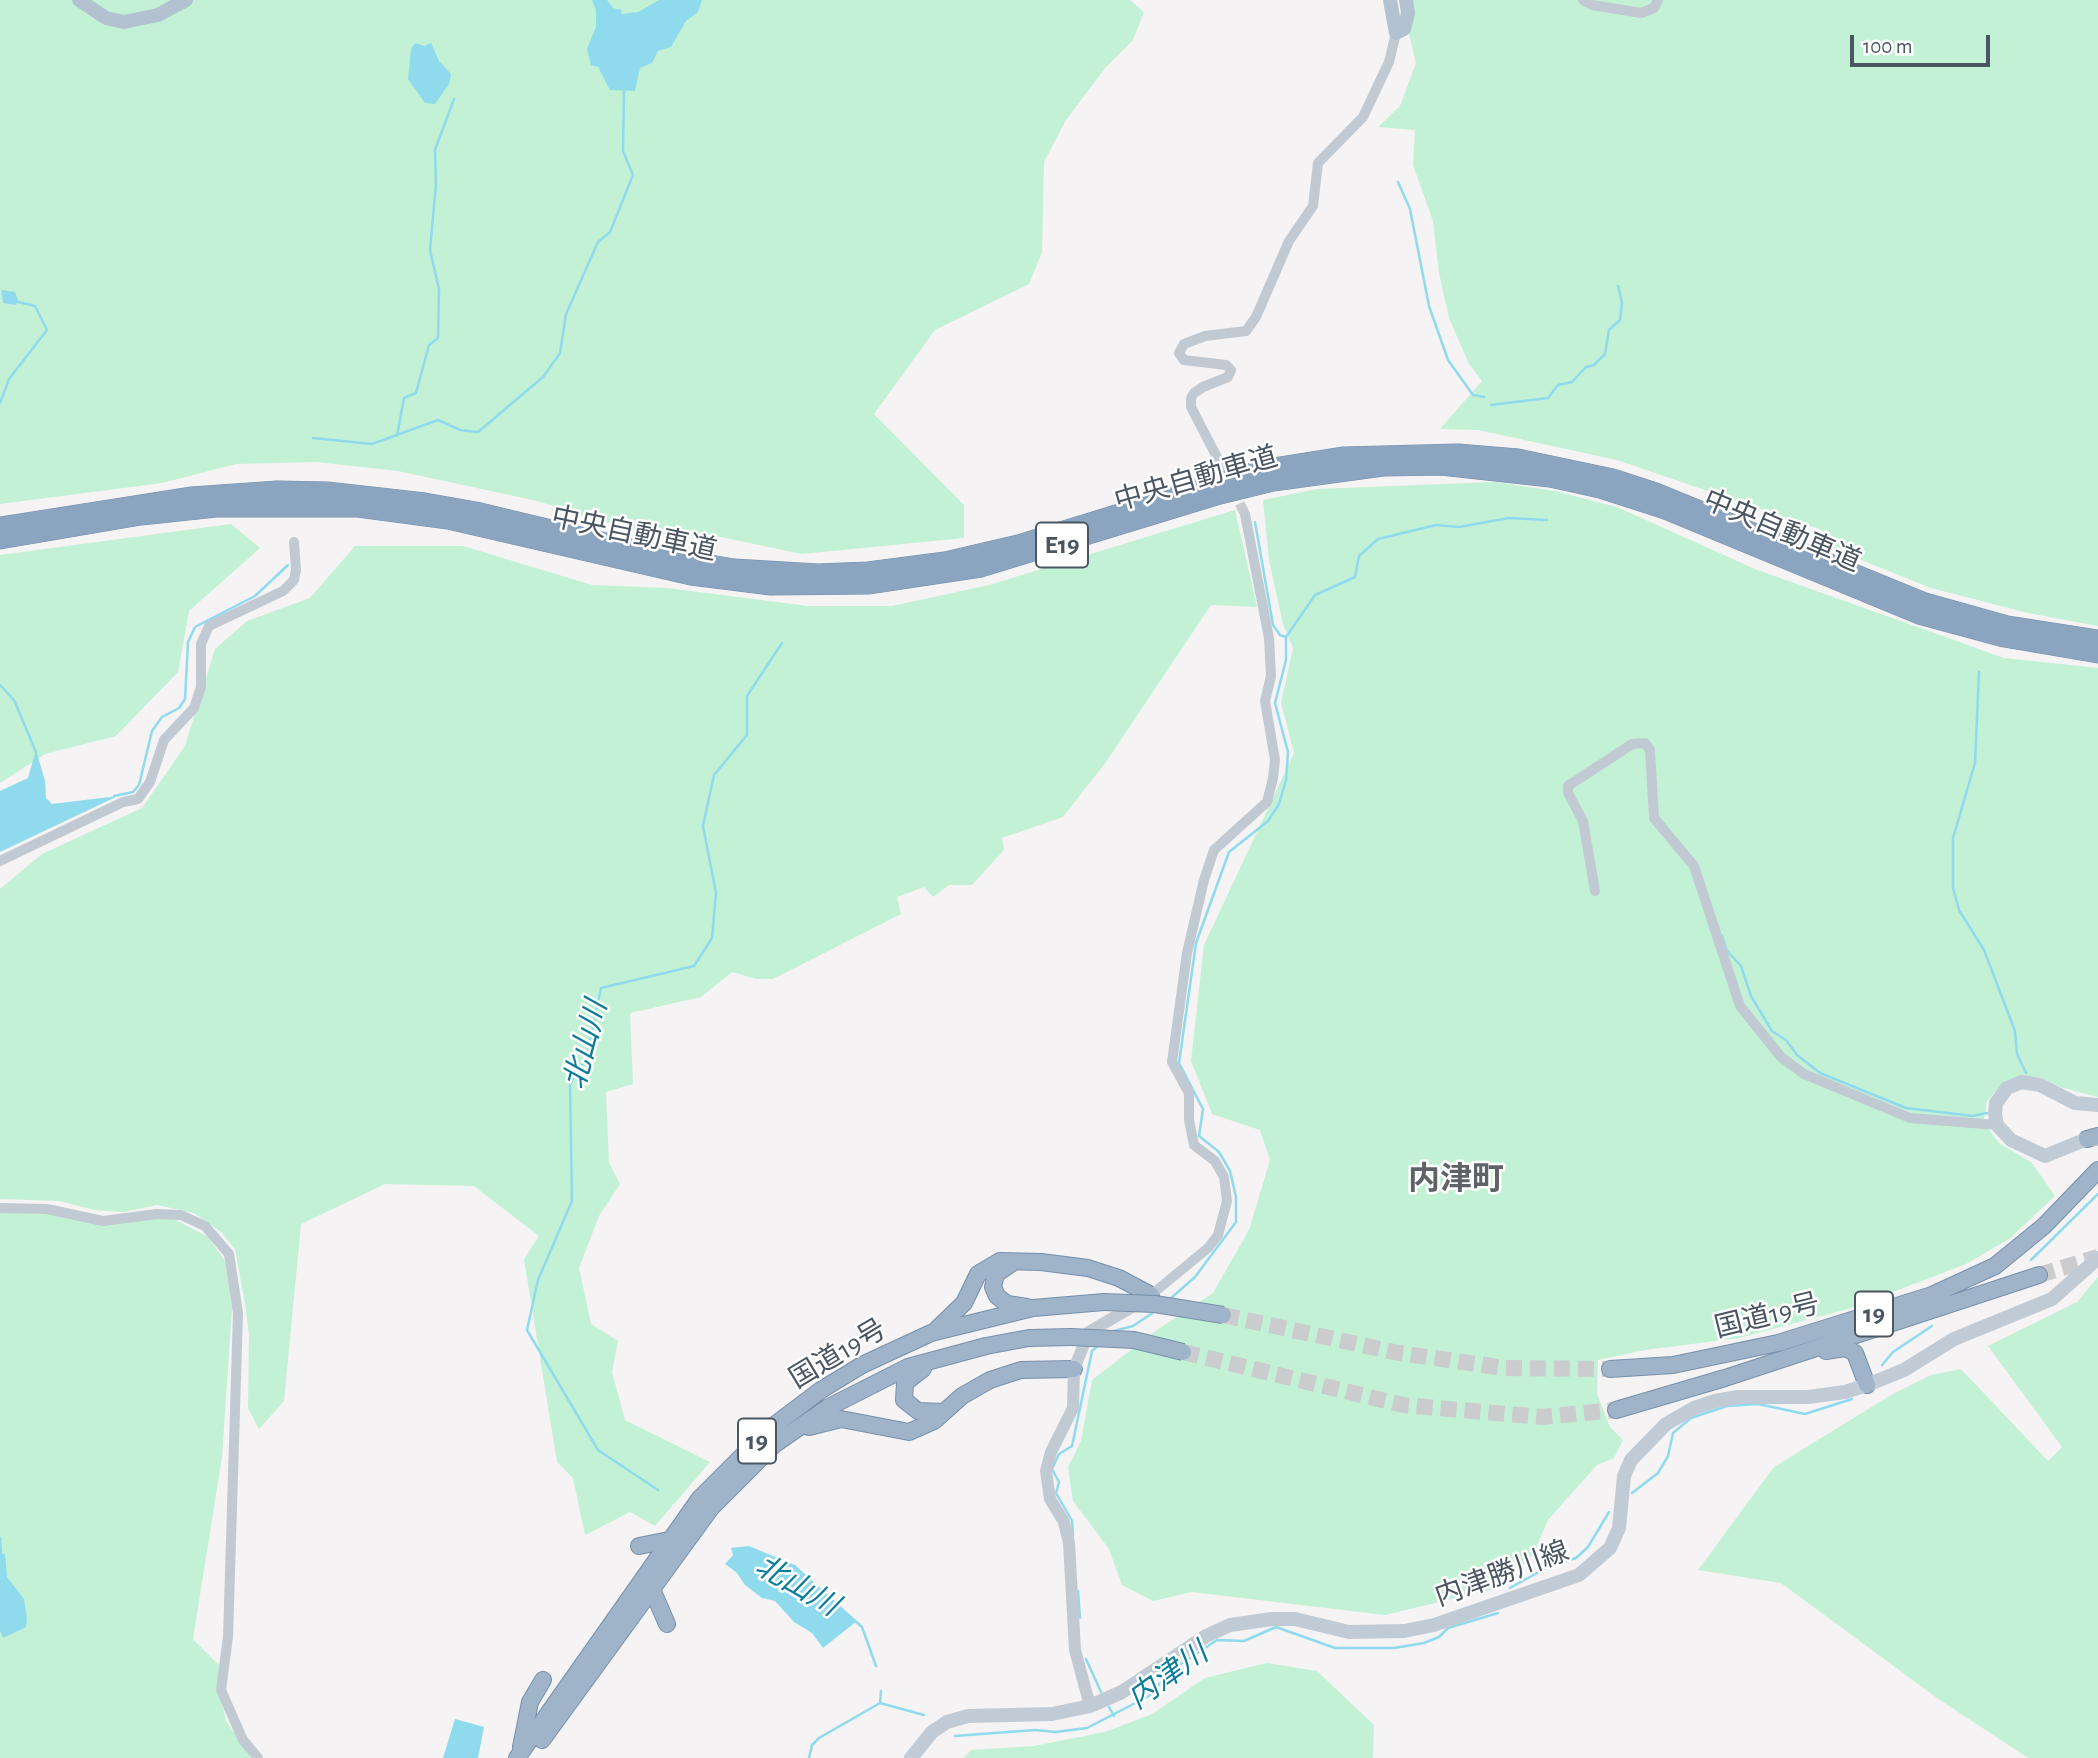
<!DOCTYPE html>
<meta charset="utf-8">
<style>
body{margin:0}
#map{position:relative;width:2098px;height:1758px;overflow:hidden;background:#f5f3f3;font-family:"Alegreya Sans",sans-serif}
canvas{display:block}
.scale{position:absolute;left:1850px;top:35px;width:140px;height:32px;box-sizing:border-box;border:4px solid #4a5661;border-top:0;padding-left:9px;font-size:21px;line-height:24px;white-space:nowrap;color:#4a5661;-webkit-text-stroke:5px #fff;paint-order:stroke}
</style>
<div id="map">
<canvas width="2098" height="1758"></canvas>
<div class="scale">100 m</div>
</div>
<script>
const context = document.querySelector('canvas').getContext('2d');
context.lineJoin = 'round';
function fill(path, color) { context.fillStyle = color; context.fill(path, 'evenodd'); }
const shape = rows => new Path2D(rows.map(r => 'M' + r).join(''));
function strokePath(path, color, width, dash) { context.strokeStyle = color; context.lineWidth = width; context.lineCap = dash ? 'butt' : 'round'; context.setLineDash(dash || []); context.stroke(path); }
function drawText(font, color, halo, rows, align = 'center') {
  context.font = font + ' "Alegreya Sans","Noto Sans JP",sans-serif'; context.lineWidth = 5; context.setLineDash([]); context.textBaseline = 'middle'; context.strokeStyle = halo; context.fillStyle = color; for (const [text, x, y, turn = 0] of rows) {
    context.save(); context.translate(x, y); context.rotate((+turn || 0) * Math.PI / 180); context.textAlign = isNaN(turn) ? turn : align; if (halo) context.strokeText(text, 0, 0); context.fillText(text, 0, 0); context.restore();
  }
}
fill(shape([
 [0,0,1130,0,1144,12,1133,40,1105,68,1066,120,1044,162,1042,252,1029,284,935,330,874,414,964,505,964,538,802,554,716,536,649,535,537,501,398,471,316,462,236,464,162,483,0,504],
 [1401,0,2098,0,2098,626,2028,613,1931,588,1829,547,1822,530,1617,460,1478,430,1440,429,1482,381,1469,364,1449,318,1439,273,1433,221,1413,165,1415,130,1378,127,1400,106,1416,63],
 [1495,482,1555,491,1617,507,1755,569,2004,658,2098,668,2098,1097,2060,1087,2039,1077,2020,1077,2004,1081,1987,1101,1984,1119,1989,1130,1999,1143,2032,1163,2055,1196,2009,1239,1966,1264,1851,1308,1739,1338,1645,1350,1598,1360,1597,1394,1610,1427,1623,1440,1614,1458,1597,1465,1548,1520,1533,1555,1502,1587,1385,1615,1192,1592,1153,1601,1122,1585,1109,1549,1073,1501,1068,1467,1081,1441,1092,1380,1157,1330,1213,1293,1249,1230,1270,1160,1260,1130,1212,1114,1191,1061,1204,945,1294,753,1281,703,1293,648,1283,624,1269,560,1263,500,1317,489],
 [1235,510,1257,607,1211,605,1106,762,1063,817,1002,838,1004,850,972,885,949,885,933,897,924,887,897,897,901,914,773,979,756,979,732,972,701,997,630,1013,633,1084,606,1092,609,1163,620,1184,599,1216,579,1268,591,1324,618,1341,612,1372,625,1420,710,1462,655,1526,630,1512,585,1535,573,1478,557,1462,524,1259,539,1236,474,1186,385,1184,301,1224,284,1401,259,1429,248,1408,249,1335,245,1304,235,1249,221,1232,194,1213,157,1205,124,1212,95,1210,59,1201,0,1199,0,889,42,854,142,808,185,746,215,649,247,621,310,598,355,546,463,546,592,585,667,588,808,606,892,606,989,585],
 [231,524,260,548,189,611,178,672,116,736,45,754,0,783,0,555],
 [0,1212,54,1214,106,1225,159,1218,176,1220,208,1237,225,1261,232,1308,222,1457,193,1639,220,1666,218,1686,226,1721,251,1758,0,1758],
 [2098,1277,2098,1758,2028,1758,1937,1698,1781,1583,1698,1570,1774,1467,1891,1395,1931,1375,1961,1369,2048,1461,2062,1447,1988,1346,2077,1302],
 [1267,1663,1317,1671,1374,1725,1373,1758,964,1758,971,1750,1034,1746,1105,1732,1152,1714,1205,1678]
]), '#c3f1d5');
fill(shape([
 [592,0,607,0,613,8,622,10,621,14,638,12,659,0,702,0,698,12,686,21,671,47,658,51,652,63,640,68,635,91,610,90,598,67,591,65,587,49,596,27,596,10],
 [415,43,425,46,431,43,439,61,451,74,449,84,435,104,425,103,408,79,411,49],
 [1,286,2,290,15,292,18,300,16,305,3,303],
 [36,750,45,781,46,798,52,804,118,796,0,852,0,791,28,778],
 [749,1546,795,1565,857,1621,823,1648,812,1633,794,1622,775,1601,762,1598,745,1585,736,1572,725,1564,733,1555,731,1548],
 [0,1554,5,1554,7,1577,24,1599,27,1619,26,1627,3,1638,0,1631],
 [455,1719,484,1727,478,1758,443,1758]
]), '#90daee');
strokePath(shape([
 [1398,182,1410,209,1429,306,1448,360,1473,395,1484,397],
 [0,403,9,379,47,330,35,306,14,301],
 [1491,405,1548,398,1558,385,1572,382,1586,367,1594,365,1605,354,1609,330,1620,320,1622,303,1618,286],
 [397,436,404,398,416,393,429,345,438,338,439,289,430,250,436,184,435,150,454,99],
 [313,438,372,444,438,420,460,430,478,432,543,377,560,353,566,314,598,242,610,232,633,175,623,151,624,91],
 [1255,522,1273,625,1280,635,1286,637],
 [1979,672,1975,763,1953,838,1953,888,1959,910,1984,950,2015,1031,2017,1054,2026,1073],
 [0,685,14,700,36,752],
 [114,796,133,792,139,785,152,731,162,717,179,708,185,699,188,642,195,627,255,596,288,565],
 [1722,936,1727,951,1741,966,1751,996,1772,1031,1786,1040,1797,1055,1820,1073,1906,1108,1973,1116,1987,1113],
 [2031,1260,2098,1194],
 [1170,1299,1195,1277,1236,1222,1236,1197,1230,1171,1219,1152,1199,1136,1203,1109,1179,1063,1196,943,1229,852,1268,821,1279,804,1286,780,1288,752,1275,703,1286,660,1286,637,1315,595,1355,577,1359,556,1378,539,1436,525,1459,527,1509,518,1547,520],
 [1110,1332,1133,1326,1157,1310],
 [1882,1365,1893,1352,1932,1326],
 [658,1490,598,1450,527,1330,538,1280,572,1201,570,1084,587,1057,601,988,694,966,712,938,716,893,703,826,714,775,747,735,747,696,782,643],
 [1632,1493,1658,1473,1668,1456,1673,1433,1691,1418,1727,1406,1758,1404,1805,1414,1852,1399],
 [1073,1535,1072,1521,1056,1493,1059,1482,1052,1469,1059,1454,1072,1446,1092,1351,1099,1345],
 [0,1538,1,1555],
 [1510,1588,1546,1568,1576,1558,1588,1547,1609,1512],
 [1078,1591,1080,1618],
 [854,1620,862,1627,876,1666],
 [1086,1659,1101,1692],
 [880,1703,881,1691],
 [1109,1707,1114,1716],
 [955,1736,1035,1730,1055,1732,1087,1728,1149,1696,1172,1670,1217,1640,1244,1641,1276,1627,1335,1648,1394,1648,1424,1643,1439,1637,1448,1628,1498,1613],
 [809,1758,812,1745,819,1738,880,1703,924,1715]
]), '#90daee', 2.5);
strokePath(shape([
 [1220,463,1245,514]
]), '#caccce', 10, [10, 5]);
strokePath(shape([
 [2039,1275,2098,1257],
 [1223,1315,1399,1353,1505,1368,1610,1369],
 [1183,1352,1403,1405,1542,1417,1616,1410]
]), '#caccce', 16, [16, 8]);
const trunk = shape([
 [2087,1139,2098,1136],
 [1012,1263,996,1274,993,1287,997,1296,1007,1304,1027,1307],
 [937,1329,964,1303,978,1274,1000,1261,1041,1262,1088,1268,1119,1278,1151,1295],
 [1826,1351,1845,1348,1855,1353,1867,1385],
 [923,1369,905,1383,904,1400,918,1411,943,1412],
 [1610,1369,1673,1365,1778,1343,1932,1295,1995,1266,2044,1226,2098,1170],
 [1616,1410,1725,1378,2039,1275],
 [809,1427,841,1419,909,1432,934,1421,962,1396,990,1380,1021,1370,1074,1369],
 [639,1546,669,1540],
 [651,1587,667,1624],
 [542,1740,711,1508,775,1444,827,1408,908,1367,986,1346,1029,1338,1071,1337],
 [521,1747,530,1702,543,1680],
 [517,1758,700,1498,768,1430,821,1390,862,1365,931,1333,1033,1308,1104,1302]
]);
const motorway = shape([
 [0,526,192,496,277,490,327,491,425,502,476,511,668,557,734,568,818,573,868,571,945,561,1018,544,1262,469,1344,456,1458,453,1518,458,1613,478,1656,492,1925,602,2007,625,2098,639],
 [0,540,141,516,216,508,358,508,448,520,691,576,771,586,868,585,981,568,1220,495,1273,482,1383,467,1441,466,1550,478,1600,489,1665,510,1919,615,2004,638,2098,654]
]);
strokePath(trunk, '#7690ad', 18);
strokePath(motorway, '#7690ad', 19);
strokePath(shape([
 [1583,0,1592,5,1641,13,1654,8,1658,0],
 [1220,463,1191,407,1191,398,1194,393,1203,387,1228,377,1231,370,1226,365,1184,360,1179,353,1184,344,1205,336,1246,331,1256,317,1289,241,1313,206,1318,163,1363,117,1389,62,1396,33],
 [0,861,123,802,138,799,150,782,164,740,194,708,201,687,201,644,209,626,283,591,294,580,296,570,294,542],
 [1595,891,1583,821,1568,793,1568,786,1632,744,1645,743,1650,750,1654,818,1694,866,1740,1006,1781,1057,1804,1074,1910,1118,1997,1125],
 [0,1208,47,1209,103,1221,157,1214,181,1215,205,1226,229,1254,238,1313,228,1637,221,1690,243,1740,258,1758],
 [1151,1295,1208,1248,1218,1235,1227,1201,1224,1177,1215,1161,1194,1145,1189,1120,1189,1093,1172,1062,1187,953,1204,880,1214,850,1267,802,1273,778,1275,760,1265,701,1271,676,1269,638,1245,514]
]), '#c1cad2', 10);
strokePath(shape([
 [1090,1706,1075,1650,1069,1543,1064,1522,1050,1499,1046,1471,1051,1452,1073,1408,1074,1369,1089,1332,1142,1301]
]), '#c1cad2', 12);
strokePath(shape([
 [2095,1139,2087,1139,2045,1156,2011,1140,1997,1125,1995,1114,1996,1103,2007,1088,2022,1082,2040,1085,2075,1103,2098,1105],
 [911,1758,932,1732,947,1722,968,1716,1052,1714,1090,1706,1122,1692,1206,1636,1230,1625,1272,1619,1295,1619,1349,1632,1404,1631,1434,1625,1579,1575,1610,1548,1619,1528,1624,1476,1631,1460,1666,1424,1694,1408,1715,1401,1738,1397,1808,1397,1845,1392,1867,1385,1904,1370,1954,1339,2052,1299,2098,1258]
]), '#c1cbd6', 14);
strokePath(shape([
 [79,0,106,18,124,22,158,15,186,0],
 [1390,0,1396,33,1404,29,1408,13,1406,0]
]), '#b3c2d1', 14);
strokePath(trunk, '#9fb4c9', 16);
strokePath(motorway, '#8ba5c1', 18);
const trunkBridge = shape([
 [1104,1302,1155,1304,1223,1315],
 [1071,1337,1134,1340,1183,1352]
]);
strokePath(trunkBridge, '#7690ad', 18, []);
strokePath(trunkBridge, '#9fb4c9', 16);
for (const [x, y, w] of [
 [1062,545,52],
 [1874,1314,38],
 [757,1441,38]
]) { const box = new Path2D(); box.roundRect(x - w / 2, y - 22.5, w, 45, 5); context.fillStyle = '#fff'; context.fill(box); strokePath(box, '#4a5661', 2); }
drawText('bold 26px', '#4a5661', null, [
 ["E19",1062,545],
 ["19",1874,1314],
 ["19",757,1441]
]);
drawText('28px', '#4a5661', '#fff', [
 ["中央自動車道",1196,479,-16],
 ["中央自動車道",1782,531,23],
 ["中央自動車道",634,534,12],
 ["国道19号",1767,1316,-14],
 ["国道19号",838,1354,-31],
 ["内津勝川線",1502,1574,-20]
]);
drawText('italic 30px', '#0c7c9b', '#fff', [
 ["北山川",586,1045,-75],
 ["北山川",797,1586,30],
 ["内津川",1168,1676,-36]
]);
drawText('bold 32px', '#5f6368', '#fff', [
 ["内津町",1456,1179]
]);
</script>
